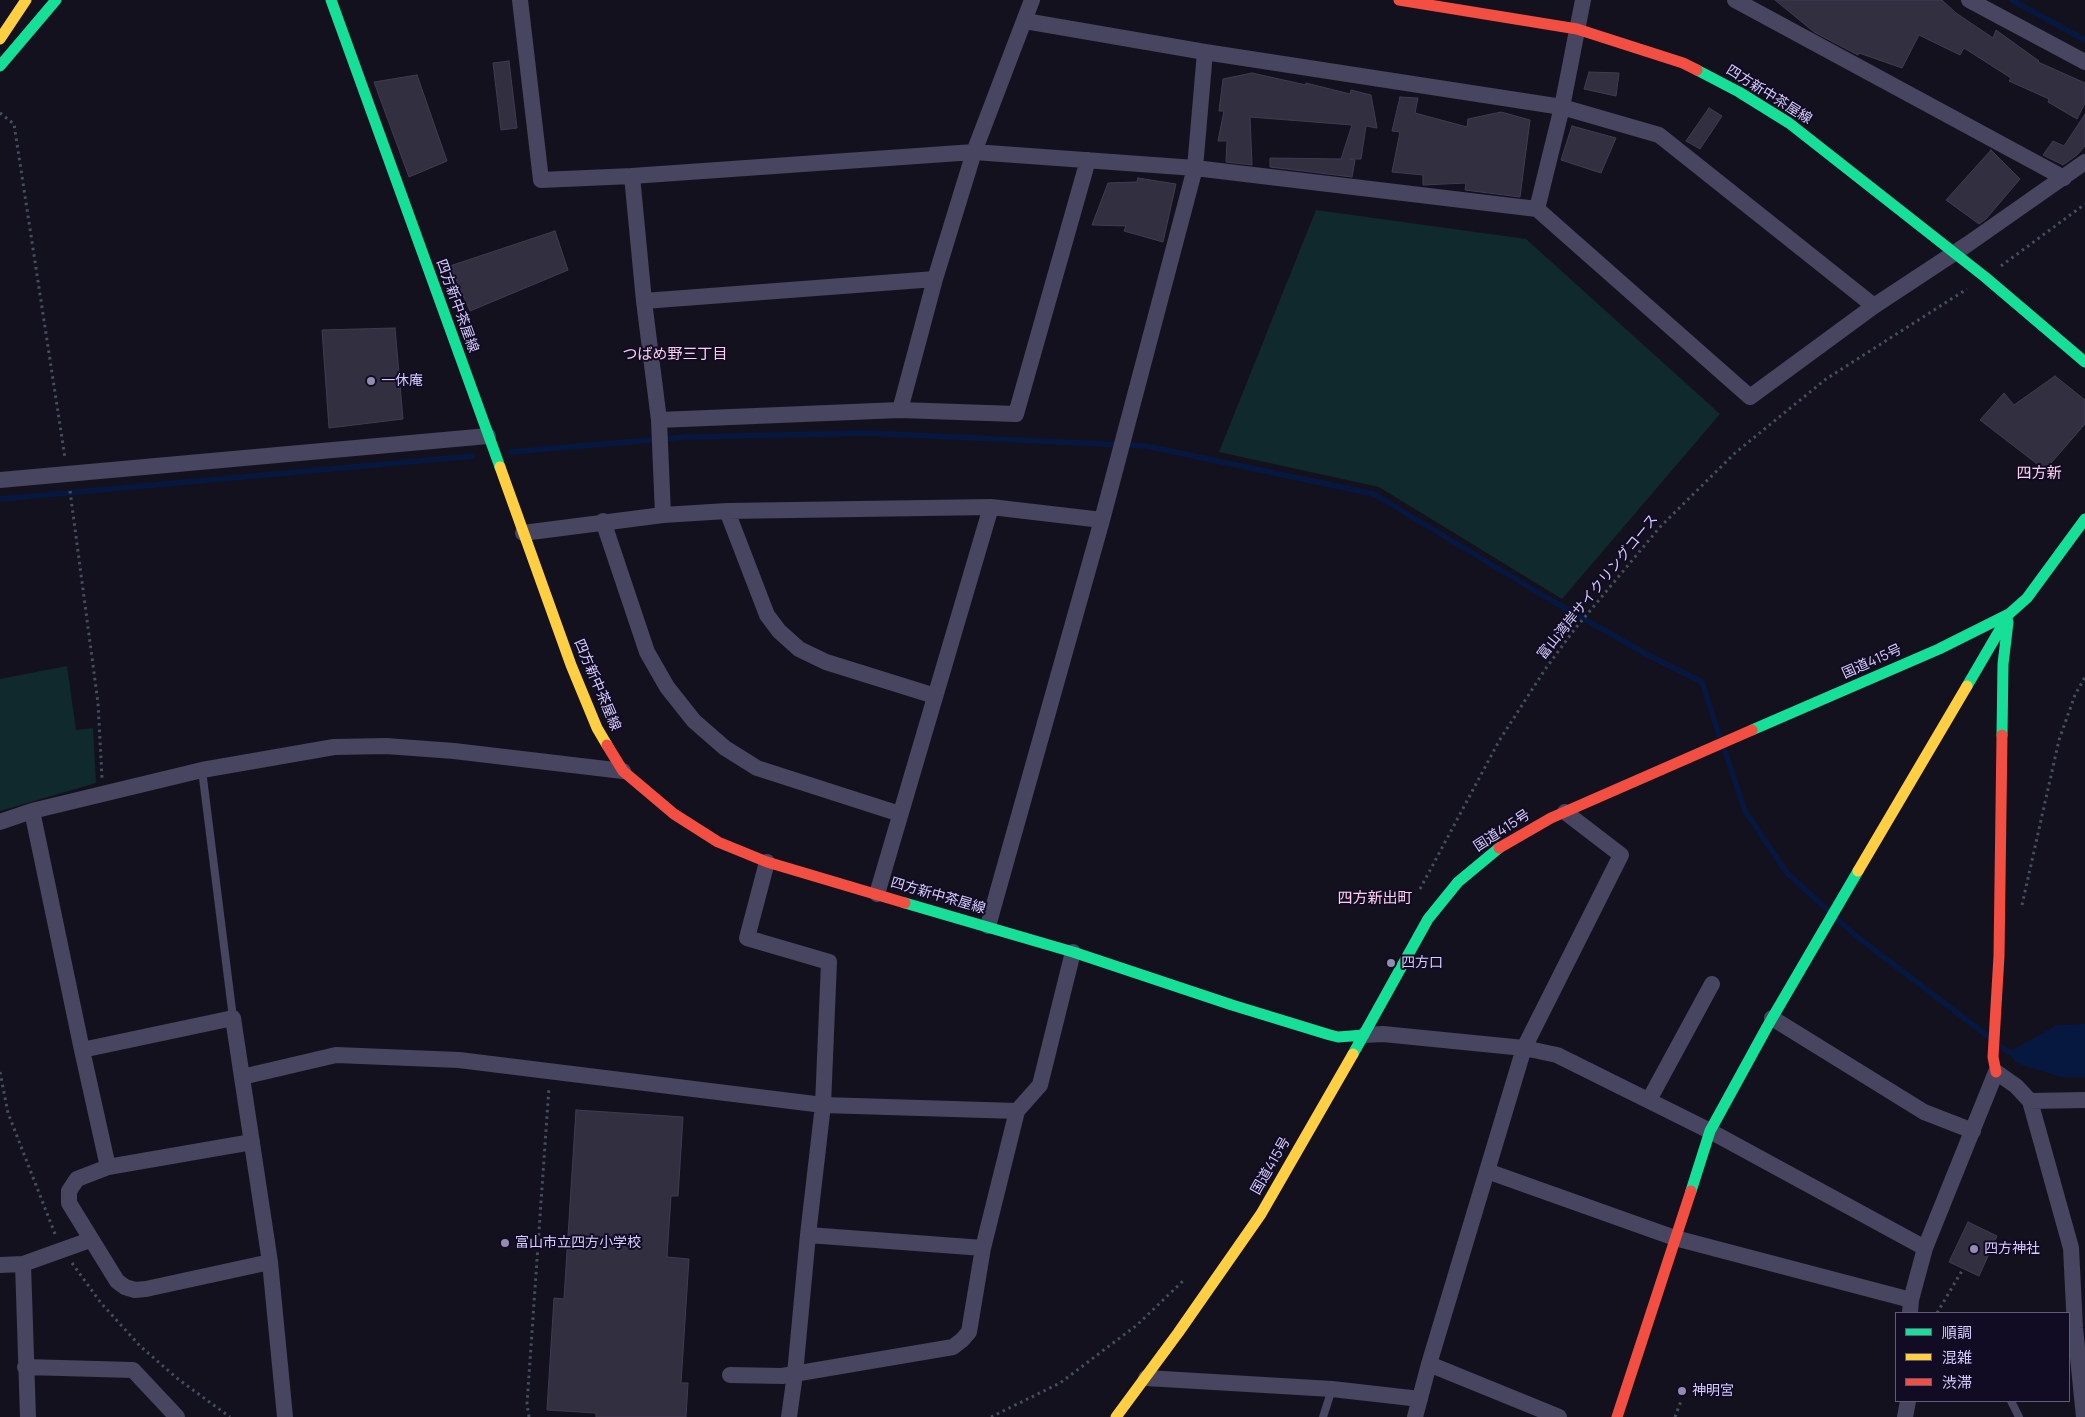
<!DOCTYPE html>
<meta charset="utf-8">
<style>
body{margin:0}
#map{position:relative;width:2085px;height:1417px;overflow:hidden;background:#14111e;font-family:Manrope,"Noto Sans JP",sans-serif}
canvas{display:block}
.legend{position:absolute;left:1895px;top:1312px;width:175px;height:90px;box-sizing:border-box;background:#110c23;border:1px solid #605a7b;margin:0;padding:6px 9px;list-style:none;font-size:15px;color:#d6ceff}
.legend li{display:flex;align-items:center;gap:10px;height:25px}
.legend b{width:25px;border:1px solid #605a7b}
</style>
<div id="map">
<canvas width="2085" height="1417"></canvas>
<ul class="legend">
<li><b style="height:6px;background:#16e098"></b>順調</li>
<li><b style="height:6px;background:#ffcf43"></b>混雑</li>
<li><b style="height:6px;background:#f24e42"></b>渋滞</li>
</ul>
</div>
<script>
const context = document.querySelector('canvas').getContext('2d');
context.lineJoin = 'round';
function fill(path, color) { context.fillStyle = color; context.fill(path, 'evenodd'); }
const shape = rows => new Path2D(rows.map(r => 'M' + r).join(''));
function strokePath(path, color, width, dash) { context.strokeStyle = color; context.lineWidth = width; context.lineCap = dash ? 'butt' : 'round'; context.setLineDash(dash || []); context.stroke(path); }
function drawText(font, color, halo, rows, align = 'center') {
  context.font = font + ' Manrope,"Noto Sans JP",sans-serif'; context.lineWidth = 4; context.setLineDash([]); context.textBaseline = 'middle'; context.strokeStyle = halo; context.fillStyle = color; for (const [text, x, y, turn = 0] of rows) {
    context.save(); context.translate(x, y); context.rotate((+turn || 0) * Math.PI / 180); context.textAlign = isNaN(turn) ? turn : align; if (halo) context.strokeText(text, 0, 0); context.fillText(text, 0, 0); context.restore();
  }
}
fill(shape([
 [1316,210,1526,239,1720,414,1562,599,1379,487,1219,452],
 [67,666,76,730,93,728,96,783,0,811,0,679]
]), '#0f292c');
fill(shape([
 [2085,1024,2085,1077,2061,1077,2016,1063,2009,1052,2057,1025]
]), '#061840');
strokePath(shape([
 [2012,0,2085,40],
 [511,452,685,437,869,433,1146,446,1374,494,1549,599,1648,655,1702,682,1719,735],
 [0,499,473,456],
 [1725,751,1745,811,1787,873,1830,912],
 [1836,918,1856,936,1989,1037],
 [2000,1046,2009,1052]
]), '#061840', 5.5);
const building = shape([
 [1775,0,1942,0,1956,13,1993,38,1996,30,2039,61,2038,62,2085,83,2085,103,2077,119,2048,102,2049,99,2009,81,2011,78,1964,48,1960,55,1919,35,1902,68,1859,53,1858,55,1814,32,1775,0],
 [509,61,517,128,501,130,493,63,509,61],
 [1589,72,1619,73,1616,96,1584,89,1589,72],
 [1252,73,1306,85,1306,83,1350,94,1351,90,1371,95,1377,128,1366,126,1361,159,1349,159,1355,160,1352,177,1270,167,1270,158,1341,159,1352,125,1250,117,1252,165,1226,162,1227,141,1218,141,1224,111,1219,111,1223,79,1252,73],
 [417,75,447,161,409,177,374,82,417,75],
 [1400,97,1418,98,1415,113,1467,127,1468,119,1501,112,1530,120,1520,197,1465,190,1466,183,1423,185,1423,175,1392,172,1400,132,1392,131,1400,97],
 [1709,108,1722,116,1700,149,1686,141,1709,108],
 [2085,114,2085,146,2077,155,2063,165,2043,155,2053,141,2064,146,2085,114],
 [1572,126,1616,138,1601,173,1561,160,1572,126],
 [1991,150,2020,179,1986,219,1979,224,1946,200,1991,150],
 [1138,178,1176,184,1163,242,1124,231,1126,226,1092,225,1108,183,1137,182,1138,178],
 [555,231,568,270,470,311,450,266,555,231],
 [395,328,403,419,329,428,322,330,395,328],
 [2055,376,2085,400,2085,424,2045,470,1980,420,2004,393,2014,405,2055,376],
 [576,1110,683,1117,678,1196,671,1196,667,1257,689,1259,681,1383,688,1383,686,1417,596,1417,596,1413,547,1410,554,1298,564,1299,576,1110],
 [1968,1222,1997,1236,1979,1276,1949,1262,1968,1222]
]);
fill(building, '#322f40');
strokePath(building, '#413b52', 1);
strokePath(shape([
 [0,113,14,124,65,458],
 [2001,266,2085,204],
 [70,491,98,703,102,778],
 [1420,889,1499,741,1544,671,1574,630,1660,527,1735,453,1826,379,1967,289],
 [2022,905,2059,740,2075,695,2085,677],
 [0,1072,8,1113,55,1234],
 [72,1263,101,1303,140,1346,178,1379,230,1417],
 [1937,1313,1963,1269],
 [529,1417,527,1404,549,1087],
 [991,1417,1060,1383,1137,1325,1185,1279],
 [1675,1417,1681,1401]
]), '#424f5f', 3, [2.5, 4]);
strokePath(shape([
 [202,770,233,1018],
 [2011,1401,2019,1417],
 [1323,1417,1332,1389]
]), '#47455f', 8);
strokePath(shape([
 [520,0,541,180,632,176,974,152,1195,168,1537,209,1750,397,1874,306,1968,244,2085,162],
 [1735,0,2064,178],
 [1969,0,2085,62],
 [1025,21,1205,52,1562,107,1659,135,1874,306],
 [632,176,644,301,659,420,663,515],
 [1537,209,1562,107,1583,0],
 [644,301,935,279],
 [900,410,935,279,974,152,1032,0],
 [659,420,900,410,1016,414,1088,160],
 [0,480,488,436],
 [727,511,767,615,779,631,799,649,826,662,935,696],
 [603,521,647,652,667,687,694,721,725,748,757,768,900,814],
 [523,533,663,515,727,511,991,507,1102,520],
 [32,811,82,1050],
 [0,822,32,811,202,770,334,747,386,746,454,751,623,771],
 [767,862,747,938,829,962,823,1105,808,1235,795,1374,789,1417],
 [877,894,991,507],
 [988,926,1102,520,1195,168,1205,52],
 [1772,1018,1924,1112,1973,1131],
 [1364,1035,1383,1034,1524,1048,1557,1055,1710,1131,1925,1248],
 [242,1077,336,1055,459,1060,823,1105,1017,1111],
 [1649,1100,1712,984],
 [2030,1101,2085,1100],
 [108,1167,252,1142],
 [1487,1171,1675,1238,1911,1300],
 [808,1235,983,1248],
 [270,1262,146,1289,135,1290,125,1287,117,1281,69,1203,69,1191,77,1179,108,1167,82,1050,233,1018,270,1262,285,1417],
 [23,1264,28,1417],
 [0,1265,23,1264,90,1240],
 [1910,1313,1911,1300,1925,1248,1996,1072,2016,1086,2030,1101,2071,1248,2075,1328,2084,1417],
 [1429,1364,1559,1417],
 [25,1367,133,1370,177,1417],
 [730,1375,782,1376,953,1347,962,1340,969,1332,983,1248,1017,1111,1040,1085,1073,952],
 [1146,1378,1332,1389,1420,1399],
 [1415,1417,1429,1364,1524,1048,1621,855,1565,812],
 [1905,1417,1908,1401]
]), '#47455f', 16);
strokePath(shape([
 [331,0,500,467],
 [0,66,56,0],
 [1697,70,1739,92,1789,123,1985,277,2085,362],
 [1967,686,2009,614],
 [1752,730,1939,649,2009,614,2027,598,2085,519],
 [2002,735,2003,664,2008,622],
 [905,903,1073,952,1232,1005,1330,1035,1338,1037,1364,1035],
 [1353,1054,1428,919,1458,882,1499,848],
 [1691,1191,1710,1131,1767,1027,1858,871]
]), '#16e098', 11);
strokePath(shape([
 [0,39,26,0],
 [500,467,571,665,597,728,607,745],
 [1858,871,1967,686],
 [1116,1417,1178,1333,1261,1214,1353,1054]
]), '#ffcf43', 11);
strokePath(shape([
 [1399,0,1577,29,1683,63,1697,70],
 [607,745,623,771,674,814,718,842,767,862,905,903],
 [1499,848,1551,818,1752,730],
 [1996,1072,1993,1057,1999,956,2002,735],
 [1617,1417,1691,1191]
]), '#f24e42', 11);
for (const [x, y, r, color] of [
 [371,381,5,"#928cb0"],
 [1391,963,5,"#928cb0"],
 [505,1243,5,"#928cb0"],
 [1974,1249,5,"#928cb0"],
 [1682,1391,5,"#928cb0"]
]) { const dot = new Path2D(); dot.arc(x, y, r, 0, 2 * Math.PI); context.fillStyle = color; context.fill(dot); strokePath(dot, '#110c23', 2); }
drawText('14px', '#d6ceff', '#110c23', [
 ["四方新中茶屋線",1769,95,32],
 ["四方新中茶屋線",457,306,70],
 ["富山湾岸サイクリングコース",1598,587,-51],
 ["国道415号",1872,662,-24],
 ["四方新中茶屋線",597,685,67],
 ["国道415号",1502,831,-33],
 ["四方新中茶屋線",938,896,16],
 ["国道415号",1271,1166,-60]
]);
drawText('14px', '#d6ceff', '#110c23', [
 ["一休庵",381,381],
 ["四方口",1401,963],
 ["富山市立四方小学校",515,1243],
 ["四方神社",1984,1249],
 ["神明宮",1692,1391]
], 'left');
drawText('15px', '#ffd0ec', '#110c23', [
 ["つばめ野三丁目",675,355],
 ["四方新",2039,474],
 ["四方新出町",1375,899]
]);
</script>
